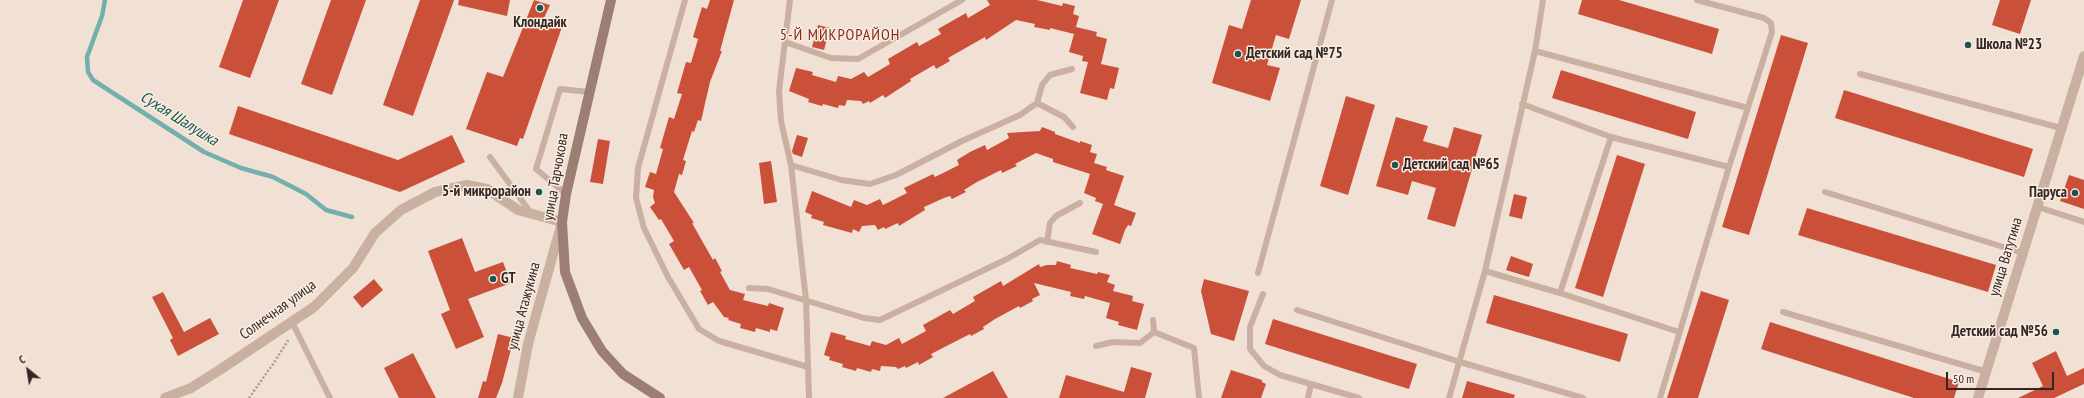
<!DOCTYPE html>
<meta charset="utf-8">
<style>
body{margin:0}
#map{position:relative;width:2084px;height:398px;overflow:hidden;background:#f1e1d5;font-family:"PT Sans Narrow",sans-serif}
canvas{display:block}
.north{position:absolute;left:8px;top:350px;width:40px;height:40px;-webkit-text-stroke:3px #f9ece1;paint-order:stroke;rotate:330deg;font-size:11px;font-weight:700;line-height:16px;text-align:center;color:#332724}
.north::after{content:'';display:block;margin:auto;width:14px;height:18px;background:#332724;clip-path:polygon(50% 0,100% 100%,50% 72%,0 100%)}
.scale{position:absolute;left:1946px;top:372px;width:108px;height:18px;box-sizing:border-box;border:2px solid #332724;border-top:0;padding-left:5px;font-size:12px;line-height:14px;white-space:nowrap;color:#332724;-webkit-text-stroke:3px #f9ece1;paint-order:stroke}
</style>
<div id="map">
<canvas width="2084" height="398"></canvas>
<div class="north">С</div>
<div class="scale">50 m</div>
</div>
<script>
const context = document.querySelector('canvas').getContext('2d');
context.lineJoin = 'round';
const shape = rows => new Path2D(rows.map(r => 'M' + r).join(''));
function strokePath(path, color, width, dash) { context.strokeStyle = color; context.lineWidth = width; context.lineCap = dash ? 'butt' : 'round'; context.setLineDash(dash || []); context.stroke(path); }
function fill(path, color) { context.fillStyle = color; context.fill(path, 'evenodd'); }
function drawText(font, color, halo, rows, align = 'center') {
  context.font = font + ' "PT Sans Narrow",sans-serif'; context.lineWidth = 3; context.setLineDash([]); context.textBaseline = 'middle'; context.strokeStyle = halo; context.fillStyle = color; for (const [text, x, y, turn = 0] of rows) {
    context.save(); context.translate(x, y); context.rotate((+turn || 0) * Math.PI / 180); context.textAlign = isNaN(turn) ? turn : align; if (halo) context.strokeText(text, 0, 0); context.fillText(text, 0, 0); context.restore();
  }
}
strokePath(shape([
 [105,0,102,16,87,57,88,72,93,80,204,152,241,168,273,177,306,194,326,210,352,217]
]), '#73afac', 4.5);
fill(shape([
 [243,0,279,0,250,78,219,67],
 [331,0,366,0,332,95,301,84],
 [420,0,454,0,413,116,383,105],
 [459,0,510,0,507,16,458,5],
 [534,0,550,5,544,18,563,24,523,139,520,138,517,146,466,129,487,72,503,77],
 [710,0,734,0,720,51,722,51,710,82,701,121,698,120,694,132,692,131,683,160,686,161,682,175,679,174,674,192,694,223,692,223,713,260,715,258,722,271,720,272,730,290,745,294,743,300,768,306,769,303,784,308,777,331,770,329,770,332,756,328,755,332,740,328,741,324,728,320,729,318,724,317,713,302,708,305,700,291,702,290,689,267,684,270,669,244,674,241,661,219,659,220,650,207,655,203,653,197,654,190,645,187,650,172,656,174,663,149,660,148,669,117,674,119,682,94,677,93,686,62,691,63,698,39,693,37,702,7,707,9],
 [987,0,1037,0,1062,6,1063,3,1075,6,1073,14,1079,16,1074,34,1050,28,1050,30,1034,27,1035,24,1016,20,986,40,985,37,948,58,950,61,936,69,934,65,910,79,911,81,885,98,883,95,870,103,869,101,863,104,861,101,847,100,845,106,839,105,838,108,823,104,822,106,808,102,809,99,789,91,796,68,813,72,812,75,836,82,838,76,851,79,864,72,868,77,890,64,888,59,917,42,919,46,941,34,938,29,966,13,968,18,990,5],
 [1251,0,1301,0,1289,39,1276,35,1267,65,1280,68,1270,101,1212,83,1229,25,1242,29],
 [1582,0,1619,0,1719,29,1712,54,1578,14],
 [2000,0,2031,0,2020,34,1992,25],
 [818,25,830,28,824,50,812,47],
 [1076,27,1097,32,1096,36,1107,39,1101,64,1119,68,1114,89,1110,88,1107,100,1080,93,1088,62,1082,61,1083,56,1069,52],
 [1781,35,1808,43,1749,235,1722,227],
 [1561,70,1696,112,1688,139,1552,98],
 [1844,90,2033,149,2024,177,1835,118],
 [1346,96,1375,105,1348,195,1320,186],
 [238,106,398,160,452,135,465,162,400,192,229,134],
 [1396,117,1428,126,1423,141,1448,148,1454,127,1482,135,1455,227,1427,219,1436,188,1412,181,1408,195,1376,186],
 [1042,127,1055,132,1055,134,1080,143,1080,141,1092,145,1090,152,1097,154,1094,163,1107,167,1106,170,1124,176,1114,205,1136,213,1131,226,1128,225,1125,230,1120,244,1092,234,1103,204,1095,201,1096,198,1084,193,1090,174,1053,162,1053,159,1036,153,1015,164,1017,166,1002,173,1001,170,977,182,964,190,966,192,952,199,950,196,944,198,924,207,925,210,899,226,898,223,885,229,884,227,878,230,875,225,862,226,859,232,853,229,852,233,823,225,824,222,811,218,812,215,805,212,812,191,851,207,854,200,867,205,880,199,883,205,907,193,904,188,933,174,935,177,959,165,957,160,970,152,985,145,987,150,1009,138,1007,133,1040,131],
 [797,135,808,138,802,157,793,154,792,151],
 [598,139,610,141,603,184,590,182],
 [1617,155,1645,164,1603,297,1575,288],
 [771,161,777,202,764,204,759,163],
 [2069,175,2084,180,2084,209,2060,201],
 [1514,194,1527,197,1522,219,1509,216],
 [1807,208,1996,265,1988,292,1798,235],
 [462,238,475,272,503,262,511,283,468,299,484,337,456,349,441,314,450,310,428,251],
 [1511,256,1533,264,1529,277,1506,270],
 [1057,261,1071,265,1070,268,1097,274,1098,272,1110,275,1107,282,1115,285,1113,291,1133,296,1132,301,1144,304,1137,330,1118,325,1119,322,1106,318,1110,303,1085,296,1084,299,1070,296,1071,292,1034,283,1040,295,1032,299,1033,301,1020,308,1019,306,995,319,983,327,984,329,971,336,970,334,931,354,933,357,919,365,918,362,906,368,905,366,898,369,896,367,881,366,880,371,872,369,871,372,857,368,856,371,842,367,843,364,829,360,830,357,824,355,831,332,846,336,845,339,870,346,872,341,886,345,899,338,902,344,926,331,923,325,950,310,953,314,975,301,973,297,1001,281,1003,286,1039,264,1040,267,1047,265,1056,265],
 [374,279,383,290,362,308,353,297],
 [1204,279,1249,291,1234,341,1211,334,1201,291],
 [1701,291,1729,300,1698,398,1667,398],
 [163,292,184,332,210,318,219,334,178,356,170,340,173,338,152,297],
 [1494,295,1628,334,1620,362,1486,323],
 [1273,319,1417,364,1409,389,1265,344],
 [1770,322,1959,382,1954,398,1914,398,1761,349],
 [498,334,514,338,502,383,496,398,478,398,483,381,486,382],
 [2056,351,2067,376,2084,368,2084,384,2054,398,2018,398,2043,386,2032,363],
 [413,353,436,398,399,398,384,368],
 [1131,367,1152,373,1145,398,1059,398,1066,375,1124,392],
 [1231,370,1262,380,1262,382,1266,384,1261,398,1221,398],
 [993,371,1008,398,943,398],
 [1467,381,1515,395,1514,398,1462,398]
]), '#ca503a');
strokePath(shape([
 [249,398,273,364,289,339]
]), '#b5998b', 2.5, [2, 2]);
strokePath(shape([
 [685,0,638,168,636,198,644,228,668,277,699,329,719,341,808,367],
 [790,0,779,91,781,121,791,165,806,300,809,398],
 [785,42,831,58,858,59,962,0],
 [1535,51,1748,108],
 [1860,74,2061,128],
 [1037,103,1042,85,1050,75,1072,69],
 [1522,104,1611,137,1729,167],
 [490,157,531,213],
 [791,165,841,180,870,184,896,175,962,141,1020,115,1037,103,1064,117,1073,127],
 [1825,192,2023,253],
 [566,194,536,169,560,89,589,92],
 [2038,207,2084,222],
 [1047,242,1050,223,1056,216,1080,203],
 [1485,271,1560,293,1679,332],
 [1258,273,1332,0],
 [749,288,768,289,864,318,880,320,1007,259,1040,240,1096,252],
 [1560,293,1611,137],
 [1263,294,1250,327,1250,349,1264,366,1280,375,1311,384],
 [1297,310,1460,362,1583,398],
 [1783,312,1987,372],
 [292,322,330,398],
 [1154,332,1194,348,1199,398],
 [1096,346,1113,342,1140,343,1154,332,1153,320],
 [1308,398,1311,384,1359,398],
 [1449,398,1485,271,1535,51,1543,0],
 [1660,398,1729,167,1772,32,1771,23,1764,18,1697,0]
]), '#c9b0a1', 6);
strokePath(shape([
 [165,398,191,388,221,369,314,307,353,268,375,233,401,210,435,192,467,185,487,189,518,210,562,222,528,344,518,398],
 [1978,398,2084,56]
]), '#c9b0a1', 10);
strokePath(shape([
 [611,0,566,194,562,222,565,272,582,318,602,351,623,374,660,398]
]), '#9c7e73', 10);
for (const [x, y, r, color] of [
 [540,8,4,"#195553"],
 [1968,45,4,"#195553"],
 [1238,54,4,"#195553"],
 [1395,165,4,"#195553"],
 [539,192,4,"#195553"],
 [2075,193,4,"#195553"],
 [493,279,4,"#195553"],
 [2056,332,4,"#195553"]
]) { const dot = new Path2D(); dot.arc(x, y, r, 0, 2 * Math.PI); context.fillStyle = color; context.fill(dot); strokePath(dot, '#f9ece1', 1.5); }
drawText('bold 15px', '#332724', '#f9ece1', [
 ["Клондайк",540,23,"center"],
 ["Школа №23",1976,45],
 ["Детский сад №75",1246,54],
 ["Детский сад №65",1403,165],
 ["5-й микрорайон",531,192,"right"],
 ["Паруса",2067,193,"right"],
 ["GT",501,279],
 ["Детский сад №56",2048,332,"right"]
], 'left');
drawText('15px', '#332724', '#f9ece1', [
 ["улица Тарчокова",556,177,-80],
 ["улица Ватутина",2006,257,-73],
 ["улица Атажукина",524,306,-75],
 ["Солнечная улица",278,310,-36]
]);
context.letterSpacing = '1px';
drawText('16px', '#842b1b', '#f9ece1', [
 ["5-Й МИКРОРАЙОН",840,35]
]);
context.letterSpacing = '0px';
drawText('italic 16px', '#195553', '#f9ece1', [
 ["Сухая Шалушка",179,119,32]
]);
</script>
